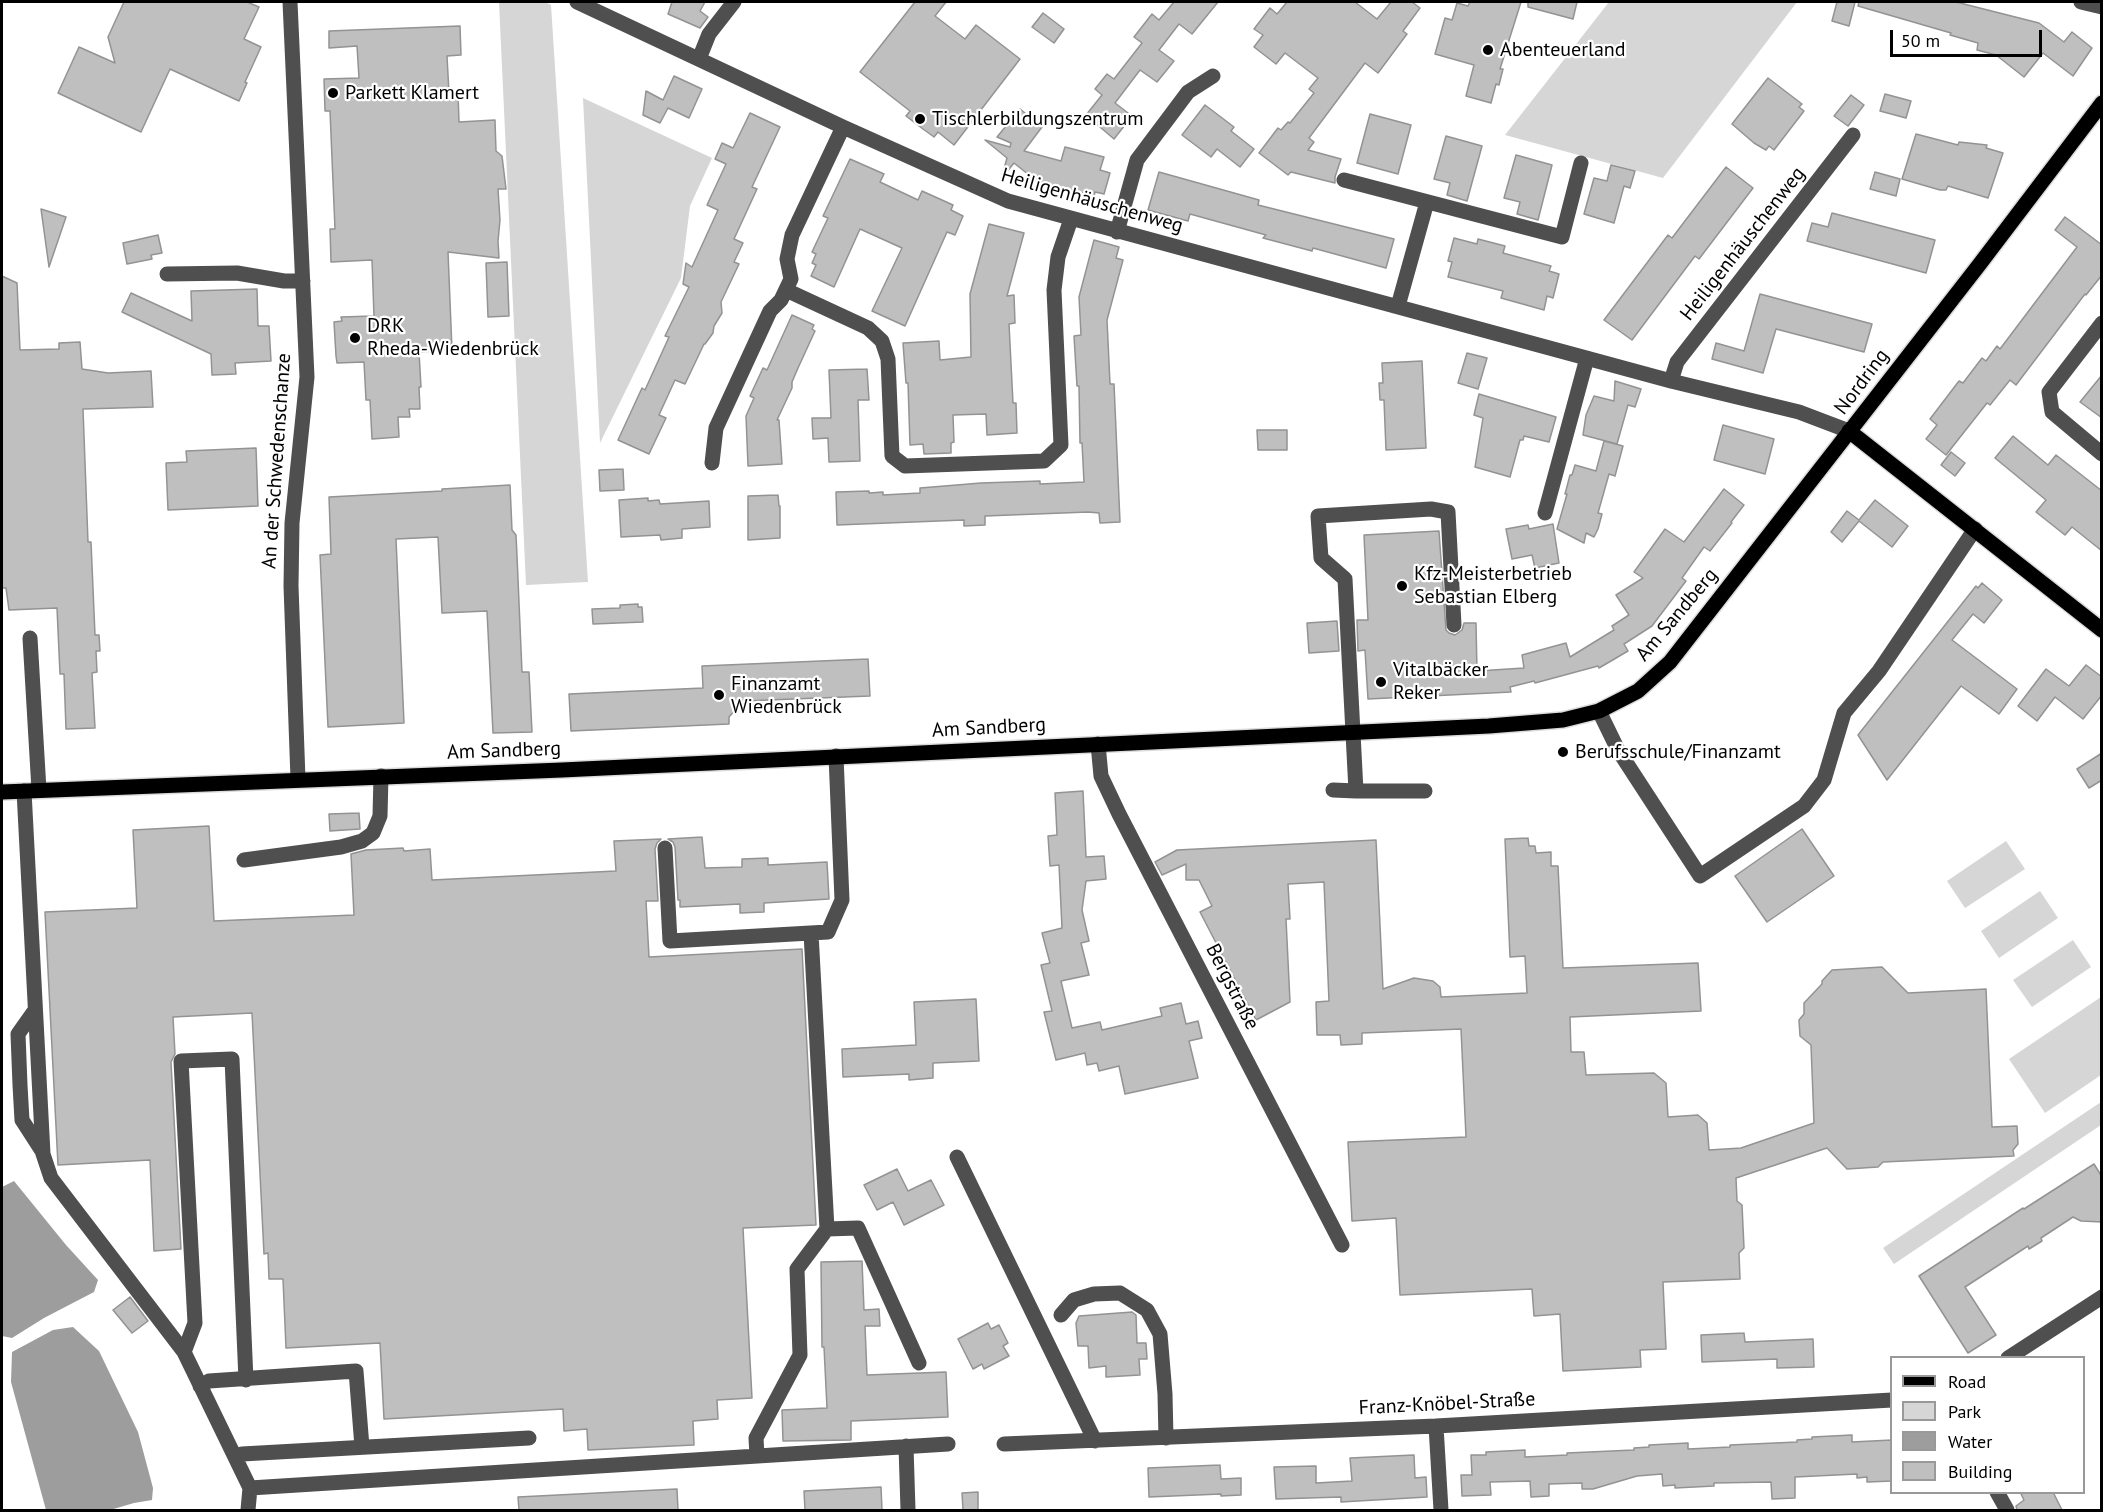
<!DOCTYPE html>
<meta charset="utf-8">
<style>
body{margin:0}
#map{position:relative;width:2103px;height:1512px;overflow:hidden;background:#fff;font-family:"PT Sans",sans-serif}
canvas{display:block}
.frame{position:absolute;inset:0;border:3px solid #000;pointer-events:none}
.legend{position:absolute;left:1890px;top:1356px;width:195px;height:138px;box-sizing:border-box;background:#fff;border:2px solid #999;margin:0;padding:8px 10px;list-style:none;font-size:18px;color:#000}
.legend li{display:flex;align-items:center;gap:12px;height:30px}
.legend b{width:30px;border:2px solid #999}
.scale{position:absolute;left:1890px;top:30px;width:152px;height:27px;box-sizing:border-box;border:3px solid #000;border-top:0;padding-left:8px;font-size:18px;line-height:21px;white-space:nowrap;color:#000;-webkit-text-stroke:4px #fff;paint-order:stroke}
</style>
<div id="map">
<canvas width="2103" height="1512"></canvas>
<div class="frame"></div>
<ul class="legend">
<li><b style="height:8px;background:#000"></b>Road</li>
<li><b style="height:16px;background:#d6d6d6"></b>Park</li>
<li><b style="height:16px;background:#9d9d9d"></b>Water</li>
<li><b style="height:16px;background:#bfbfbf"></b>Building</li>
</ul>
<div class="scale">50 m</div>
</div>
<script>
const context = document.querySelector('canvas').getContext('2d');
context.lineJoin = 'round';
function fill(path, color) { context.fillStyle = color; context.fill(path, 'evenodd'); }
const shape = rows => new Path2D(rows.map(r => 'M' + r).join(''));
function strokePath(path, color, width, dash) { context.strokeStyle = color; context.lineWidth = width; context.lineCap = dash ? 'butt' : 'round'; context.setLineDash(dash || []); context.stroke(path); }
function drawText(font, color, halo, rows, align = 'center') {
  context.font = font + ' "PT Sans",sans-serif'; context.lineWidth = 4.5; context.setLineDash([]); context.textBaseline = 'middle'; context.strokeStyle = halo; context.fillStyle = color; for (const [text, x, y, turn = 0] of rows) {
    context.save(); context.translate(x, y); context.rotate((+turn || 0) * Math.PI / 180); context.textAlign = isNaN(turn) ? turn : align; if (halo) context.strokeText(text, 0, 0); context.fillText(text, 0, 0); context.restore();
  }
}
fill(shape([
 [499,2,545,2,551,5,588,582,526,585],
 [1609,2,1797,2,1663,178,1505,135],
 [583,98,712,158,690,206,681,278,600,443],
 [2006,841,2025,869,1965,908,1947,881],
 [2040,891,2058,918,1999,958,1981,931],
 [2073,940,2091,967,2032,1007,2013,980],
 [2101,997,2101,1075,2045,1113,2009,1059],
 [2101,1102,2101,1125,1894,1264,1883,1248]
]), '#d6d6d6');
fill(shape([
 [14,1181,66,1245,98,1280,94,1292,44,1318,12,1338,2,1336,2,1187],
 [73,1327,99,1351,138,1432,153,1488,152,1500,134,1503,110,1510,46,1510,11,1382,12,1352,53,1330]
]), '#9d9d9d');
const building = shape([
 [124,2,247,2,259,7,244,39,261,47,245,82,247,83,239,101,170,69,141,132,58,93,79,47,115,63,108,37,124,2],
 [672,2,705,2,700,11,708,17,700,28,668,14,672,2],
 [915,2,946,2,935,16,965,39,976,25,1020,59,954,145,938,132,934,137,923,129,906,116,910,111,860,72,915,2],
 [1174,2,1218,2,1192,34,1179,24,1159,50,1174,61,1157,82,1140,70,1115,103,1132,116,1114,139,1086,115,1102,95,1095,89,1107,74,1114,79,1142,43,1134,37,1152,14,1159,20,1174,2],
 [1287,2,1355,2,1377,19,1391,2,1412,2,1420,8,1403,31,1407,34,1378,73,1365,63,1309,138,1314,142,1308,150,1341,159,1335,177,1335,183,1291,172,1288,175,1259,153,1278,128,1281,130,1288,122,1290,123,1314,93,1309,89,1318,78,1285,53,1276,64,1254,47,1263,35,1254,29,1270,8,1277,14,1287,2],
 [1470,2,1521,2,1500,69,1503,69,1499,85,1496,84,1491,103,1466,96,1474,65,1435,54,1445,18,1452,20,1457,3,1468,6,1470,2],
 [1528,2,1577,2,1573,19,1528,7,1528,2],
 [1837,2,1855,2,1849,26,1832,21,1837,2],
 [1859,2,1956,2,2039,23,2064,42,2072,32,2092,48,2073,76,2043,53,2024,77,1996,55,1977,50,1978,43,1950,35,1951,33,1858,6,1859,2],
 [1043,13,1064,29,1054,43,1032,27,1043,13],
 [460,26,461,55,447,56,449,93,458,93,459,122,495,120,496,151,502,156,506,189,498,189,500,220,498,241,499,258,448,252,452,350,419,352,421,387,419,387,420,409,409,409,410,417,398,417,399,437,372,439,370,400,366,400,364,362,337,363,336,356,334,322,342,321,341,317,374,316,372,260,331,262,330,229,335,229,330,111,325,111,324,79,359,78,357,46,329,48,329,31,460,26],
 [674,76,702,89,689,118,668,108,660,123,643,115,646,91,663,100,674,76],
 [1768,78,1802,104,1799,107,1804,111,1774,150,1769,146,1766,150,1754,143,1732,124,1768,78],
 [1885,94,1911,101,1906,118,1880,111,1885,94],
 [1851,95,1864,105,1848,126,1834,116,1851,95],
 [1205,105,1234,127,1231,131,1254,149,1240,167,1217,149,1211,157,1182,135,1205,105],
 [1020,109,1042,127,1024,151,1061,161,1065,147,1104,157,1100,170,1110,173,1104,194,1095,192,1094,196,1026,178,1029,175,1014,163,1001,179,1007,158,985,140,1010,147,1011,143,997,137,1020,109],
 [750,113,780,127,752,187,757,189,734,239,743,243,734,262,739,264,721,302,722,313,714,326,713,333,705,344,704,344,685,384,675,380,659,415,666,418,649,454,618,440,642,388,645,390,669,337,665,336,689,287,683,284,686,263,692,267,718,210,707,205,726,164,715,159,722,143,733,148,750,113],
 [1370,114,1411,125,1398,174,1357,163,1370,114],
 [1916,134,1958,145,1959,142,1987,145,1986,148,2003,153,1988,198,1948,186,1946,190,1940,190,1902,179,1916,134],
 [1446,136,1482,146,1467,201,1447,195,1450,183,1434,179,1446,136],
 [1516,155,1552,165,1538,220,1517,214,1520,202,1504,198,1516,155],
 [850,159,884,174,880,182,918,200,922,191,953,205,951,210,963,216,955,235,947,232,905,326,872,311,902,248,860,229,834,287,811,276,816,265,812,263,816,254,812,252,828,218,823,216,850,159],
 [1611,165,1635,171,1630,188,1624,186,1614,223,1584,214,1594,178,1607,181,1611,165],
 [1726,167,1753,188,1699,259,1695,256,1632,340,1604,320,1668,235,1672,238,1726,167],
 [1159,172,1259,200,1258,205,1394,239,1386,268,1313,248,1312,251,1263,238,1266,235,1190,214,1188,221,1148,210,1159,172],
 [1875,172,1900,179,1896,196,1870,189,1875,172],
 [41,209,66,217,49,267,41,209],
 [1832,213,1935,240,1926,273,1807,241,1812,223,1828,227,1832,213],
 [2065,217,2102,245,2102,275,2086,295,2085,294,2016,385,2010,380,1990,405,1987,403,1946,455,1926,439,1937,425,1930,419,1959,381,1963,383,1982,358,1986,361,1997,346,2000,349,2077,247,2055,230,2065,217],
 [989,224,1024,233,1007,296,1014,295,1015,323,1009,324,1013,403,1016,403,1017,433,987,435,986,414,953,415,954,442,951,443,951,453,924,454,923,444,910,445,908,383,906,383,903,343,939,341,940,360,971,357,970,294,989,224],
 [158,235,162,253,151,255,152,259,127,264,123,243,158,235],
 [1454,238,1477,244,1478,239,1505,246,1503,253,1551,266,1549,271,1559,274,1553,298,1547,296,1544,310,1501,298,1503,291,1448,277,1452,262,1448,261,1454,238],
 [1094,240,1119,247,1116,258,1123,260,1107,320,1110,384,1114,384,1120,522,1100,523,1099,513,1088,512,985,516,985,525,964,526,964,520,837,525,836,492,869,491,869,493,883,492,883,495,920,493,920,488,981,483,1040,481,1040,484,1084,482,1082,443,1080,443,1079,386,1077,386,1074,336,1081,335,1079,297,1094,240],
 [507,262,509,316,488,317,486,263,507,262],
 [2,276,17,283,20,350,59,349,59,343,80,342,82,369,108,373,151,371,153,407,83,409,88,542,91,542,95,635,99,635,100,651,96,651,97,672,92,673,95,728,66,729,64,674,60,674,57,608,9,610,6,588,2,588,2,276],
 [257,289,258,326,269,326,271,361,235,363,236,374,212,375,211,354,122,312,131,293,192,321,191,291,257,289],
 [1760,294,1872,324,1864,352,1776,329,1763,373,1712,359,1716,343,1744,351,1760,294],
 [792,315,814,325,812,329,815,331,798,368,792,382,792,388,777,420,779,420,782,464,748,466,746,416,754,398,750,396,763,368,767,370,792,315],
 [1467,353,1487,358,1478,389,1458,383,1467,353],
 [1422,361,1426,448,1386,450,1384,400,1380,400,1379,383,1383,383,1382,363,1422,361],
 [867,369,869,400,858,400,860,461,829,462,828,438,813,439,812,418,831,418,829,370,867,369],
 [2102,375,2102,418,2080,402,2102,375],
 [1615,381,1641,389,1635,407,1628,405,1617,444,1583,435,1586,415,1594,396,1614,401,1615,381],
 [1479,394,1556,417,1549,442,1524,436,1523,440,1520,440,1510,477,1475,467,1483,418,1474,415,1479,394],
 [1723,425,1774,439,1765,474,1714,460,1723,425],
 [1257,430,1287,430,1287,450,1258,450,1257,430],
 [2013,436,2048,465,2056,455,2102,491,2102,551,2072,527,2065,535,2036,512,2046,500,1995,458,2013,436],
 [1604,441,1623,446,1615,476,1609,474,1598,513,1602,514,1598,529,1594,537,1586,533,1584,543,1557,529,1567,494,1565,494,1570,475,1572,475,1575,465,1596,471,1604,441],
 [256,448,258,506,168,510,166,463,187,462,186,451,256,448],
 [1951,452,1965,463,1955,476,1941,465,1951,452],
 [623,469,624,490,600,491,599,470,623,469],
 [510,485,512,530,516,535,517,556,522,672,529,672,532,732,493,733,487,611,442,613,438,537,396,539,404,723,328,727,320,555,331,554,329,497,442,491,442,489,510,485],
 [1724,489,1744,505,1731,522,1732,523,1710,551,1704,547,1682,578,1686,581,1652,626,1624,644,1628,651,1599,668,1598,666,1535,683,1534,681,1510,687,1511,692,1368,699,1365,650,1358,651,1357,620,1368,620,1364,535,1439,531,1446,630,1449,633,1455,635,1462,630,1464,623,1476,623,1477,671,1524,668,1522,655,1566,643,1570,657,1614,630,1612,626,1629,615,1616,595,1643,578,1634,572,1665,529,1684,542,1724,489],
 [778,495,779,506,780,506,780,538,748,540,748,496,778,495],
 [648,498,648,501,659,500,660,504,709,501,710,527,682,529,682,538,661,540,660,535,621,537,619,500,648,498],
 [1875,500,1908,526,1892,547,1859,521,1842,542,1831,532,1847,511,1859,520,1875,500],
 [1553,524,1559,563,1535,568,1532,555,1512,559,1506,529,1528,525,1529,529,1553,524],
 [1982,583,2002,600,1984,623,1973,614,1952,640,2017,689,1999,714,1961,686,1887,780,1858,735,1976,586,1978,588,1982,583],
 [638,604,638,607,642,607,643,622,593,624,592,609,620,608,620,605,638,604],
 [1337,621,1339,651,1309,653,1307,623,1337,621],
 [868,659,870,696,743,701,729,717,729,724,571,731,569,694,703,688,702,666,868,659],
 [2086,665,2102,677,2102,695,2083,719,2055,697,2037,721,2018,706,2046,669,2069,686,2086,665],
 [2102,753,2102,780,2089,788,2077,769,2102,753],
 [1083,791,1086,857,1104,856,1106,879,1086,881,1082,910,1089,941,1081,943,1089,975,1061,981,1072,1028,1100,1022,1102,1030,1162,1016,1160,1008,1181,1003,1186,1024,1198,1021,1202,1038,1189,1041,1198,1078,1125,1094,1119,1066,1099,1071,1097,1063,1087,1065,1085,1053,1056,1060,1044,1012,1052,1011,1041,965,1050,963,1042,933,1062,928,1059,865,1050,866,1048,836,1057,835,1055,793,1083,791],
 [359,813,360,829,330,831,329,814,359,813],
 [209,826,214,921,354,915,351,854,366,850,403,848,404,851,430,849,432,880,616,871,614,841,661,839,657,843,655,849,658,901,646,901,649,957,802,949,816,1225,743,1228,752,1398,717,1400,718,1419,693,1421,694,1445,588,1450,587,1429,564,1431,563,1409,384,1419,380,1343,286,1348,283,1279,269,1279,268,1253,264,1254,252,1013,173,1017,175,1054,171,1062,181,1249,154,1251,150,1160,58,1165,45,912,137,908,133,830,209,826],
 [1802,829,1834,876,1767,922,1735,876,1802,829],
 [702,837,705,868,742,867,742,859,768,858,768,865,827,862,829,899,764,903,764,912,740,913,740,904,680,907,680,900,678,900,675,847,673,842,668,839,702,837],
 [1528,838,1529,846,1535,846,1536,853,1551,852,1551,866,1558,866,1563,968,1698,963,1701,1011,1570,1017,1571,1052,1584,1052,1586,1075,1654,1073,1666,1083,1668,1117,1698,1115,1707,1123,1709,1150,1741,1148,1814,1123,1811,1045,1800,1036,1799,1020,1804,1014,1804,1003,1822,984,1822,981,1832,970,1882,967,1908,993,1986,989,1992,1127,2017,1126,2018,1144,2013,1150,2014,1156,1883,1162,1878,1167,1847,1169,1827,1148,1736,1178,1737,1201,1742,1205,1744,1248,1739,1253,1740,1279,1663,1282,1666,1349,1640,1350,1641,1367,1563,1371,1560,1314,1534,1316,1532,1289,1400,1295,1396,1218,1352,1221,1348,1142,1466,1137,1461,1029,1362,1033,1362,1044,1341,1045,1340,1035,1317,1035,1316,1002,1329,1001,1324,882,1288,884,1290,919,1286,919,1290,1002,1256,1020,1200,912,1212,906,1199,880,1186,880,1186,864,1162,875,1155,862,1177,850,1376,840,1383,989,1414,978,1433,981,1440,987,1441,997,1527,993,1525,956,1510,957,1505,839,1528,838],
 [976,999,979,1061,933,1063,933,1078,909,1080,909,1074,843,1077,842,1049,916,1045,914,1002,976,999],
 [2094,1164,2102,1177,2102,1222,2081,1221,2073,1217,2041,1238,2042,1241,2029,1249,2028,1246,1965,1287,1996,1335,1968,1353,1919,1276,2023,1208,2024,1209,2094,1164],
 [897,1169,908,1191,931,1180,944,1205,904,1225,893,1202,877,1210,864,1185,897,1169],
 [862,1261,864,1310,879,1309,880,1326,865,1326,867,1375,946,1372,948,1417,851,1421,851,1440,783,1441,782,1410,827,1408,824,1347,822,1347,821,1262,862,1261],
 [130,1297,148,1321,132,1333,113,1310,130,1297],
 [1132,1312,1136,1315,1137,1343,1146,1343,1147,1359,1139,1359,1140,1375,1106,1377,1106,1366,1089,1368,1088,1346,1078,1346,1076,1323,1079,1316,1132,1312],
 [988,1323,991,1329,999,1325,1008,1343,1003,1346,1009,1356,984,1369,982,1364,973,1369,958,1339,988,1323],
 [1744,1333,1745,1342,1813,1339,1814,1367,1777,1368,1777,1359,1702,1362,1701,1335,1744,1333],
 [1852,1435,1852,1442,1892,1440,1892,1481,1867,1482,1867,1477,1857,1478,1857,1474,1795,1477,1795,1498,1772,1499,1771,1482,1714,1483,1714,1486,1675,1488,1675,1485,1663,1486,1662,1474,1637,1476,1593,1489,1582,1489,1582,1483,1549,1484,1549,1496,1531,1497,1530,1481,1490,1482,1491,1495,1462,1496,1461,1475,1472,1475,1471,1455,1486,1455,1486,1452,1525,1450,1525,1457,1567,1455,1567,1453,1634,1450,1634,1448,1649,1447,1649,1445,1688,1443,1688,1449,1730,1447,1730,1445,1797,1442,1797,1440,1812,1439,1812,1437,1852,1435],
 [1414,1455,1415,1478,1426,1477,1427,1497,1341,1502,1341,1497,1276,1499,1274,1467,1316,1466,1316,1483,1352,1481,1350,1458,1414,1455],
 [1220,1465,1221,1479,1241,1478,1241,1495,1221,1496,1221,1494,1149,1497,1148,1468,1220,1465],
 [881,1487,882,1510,805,1510,804,1491,881,1487],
 [677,1489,678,1510,519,1510,518,1497,677,1489],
 [978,1492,978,1510,963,1510,962,1493,978,1492],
 [2020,1492,2053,1492,2062,1510,2017,1510,2016,1506,2024,1500,2020,1492]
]);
fill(building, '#bfbfbf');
strokePath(building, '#939393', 1.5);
const major = shape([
 [1849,431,2102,630],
 [2,792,562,770,1489,726,1563,720,1599,711,1638,691,1670,662,1979,265,2102,103]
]);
strokePath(major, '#dbdbdb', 18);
strokePath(shape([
 [290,2,307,377,292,523,291,586,298,779],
 [577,2,843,127,1008,201,1671,381,1799,412,1849,431],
 [2081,2,2102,7],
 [699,59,709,34,734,2],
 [1344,180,1562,237,1581,163],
 [1117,232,1137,160,1188,92,1213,76],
 [167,274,237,273,284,281,303,281],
 [786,290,868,328,882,341,888,359,892,456,905,466,1044,461,1061,445,1054,290,1058,257,1071,219],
 [1398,306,1427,202],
 [2102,323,2049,392,2052,412,2102,454],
 [1671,381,1677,362,1853,135],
 [712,463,716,428,770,311,781,300,791,279,787,259,792,235,843,127],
 [1545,513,1587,358],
 [30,638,39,790],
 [1599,711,1618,750,1700,876,1804,806,1824,780,1844,713,1879,671,1975,529],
 [1098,744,1101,776,1119,814,1342,1245],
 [1333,790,1356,791],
 [24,791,43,1154,51,1178,184,1352,250,1488,948,1444],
 [1425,791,1356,791,1345,579,1321,558,1318,516,1431,509,1448,512,1454,625],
 [665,848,670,941,828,932,842,900,836,756],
 [244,860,341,847,362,841,373,833,380,816,381,776],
 [35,1010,18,1034,20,1085,22,1120,42,1151],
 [957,1157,1095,1441],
 [827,1229,858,1228,919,1363],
 [1061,1315,1074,1300,1094,1294,1120,1293,1147,1310,1160,1334,1165,1394,1166,1438],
 [184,1352,195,1323,181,1061,232,1059,246,1380],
 [2008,1358,2102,1297],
 [200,1386,209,1381,356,1371,362,1447],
 [1436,1426,1441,1510],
 [1004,1444,1436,1426,1892,1400],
 [906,1446,908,1510],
 [757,1456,756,1438,800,1355,797,1269,827,1229,811,933],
 [235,1457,242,1454,529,1438],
 [1997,1492,2007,1510],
 [248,1510,250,1488]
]), '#4f4f4f', 15);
strokePath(major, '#000', 15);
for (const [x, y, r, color] of [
 [1488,50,6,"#000"],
 [333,93,6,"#000"],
 [920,119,6,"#000"],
 [355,338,6,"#000"],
 [1402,586,6,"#000"],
 [1381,682,6,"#000"],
 [719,695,6,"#000"],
 [1563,752,6,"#000"]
]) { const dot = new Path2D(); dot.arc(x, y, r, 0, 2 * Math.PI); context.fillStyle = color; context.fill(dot); strokePath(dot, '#fff', 2); }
drawText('20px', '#000', '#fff', [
 ["Abenteuerland",1500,50],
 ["Parkett Klamert",345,93],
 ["Tischlerbildungszentrum",932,119],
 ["DRK",367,326],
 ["Rheda-Wiedenbrück",367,349],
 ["Kfz-Meisterbetrieb",1414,574],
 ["Sebastian Elberg",1414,597],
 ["Vitalbäcker",1393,670],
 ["Reker",1393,693],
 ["Finanzamt",731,684],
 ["Wiedenbrück",731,707],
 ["Berufsschule/Finanzamt",1575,752]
], 'left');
drawText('20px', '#000', '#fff', [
 ["Heiligenhäuschenweg",1092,201,16],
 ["Heiligenhäuschenweg",1743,244,-52],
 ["Nordring",1862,382,-53],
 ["An der Schwedenschanze",277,461,-86],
 ["Am Sandberg",1677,615,-50],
 ["Am Sandberg",989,728,-3],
 ["Am Sandberg",504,751,-2],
 ["Bergstraße",1232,987,63],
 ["Franz-Knöbel-Straße",1447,1404,-3]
]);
</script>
